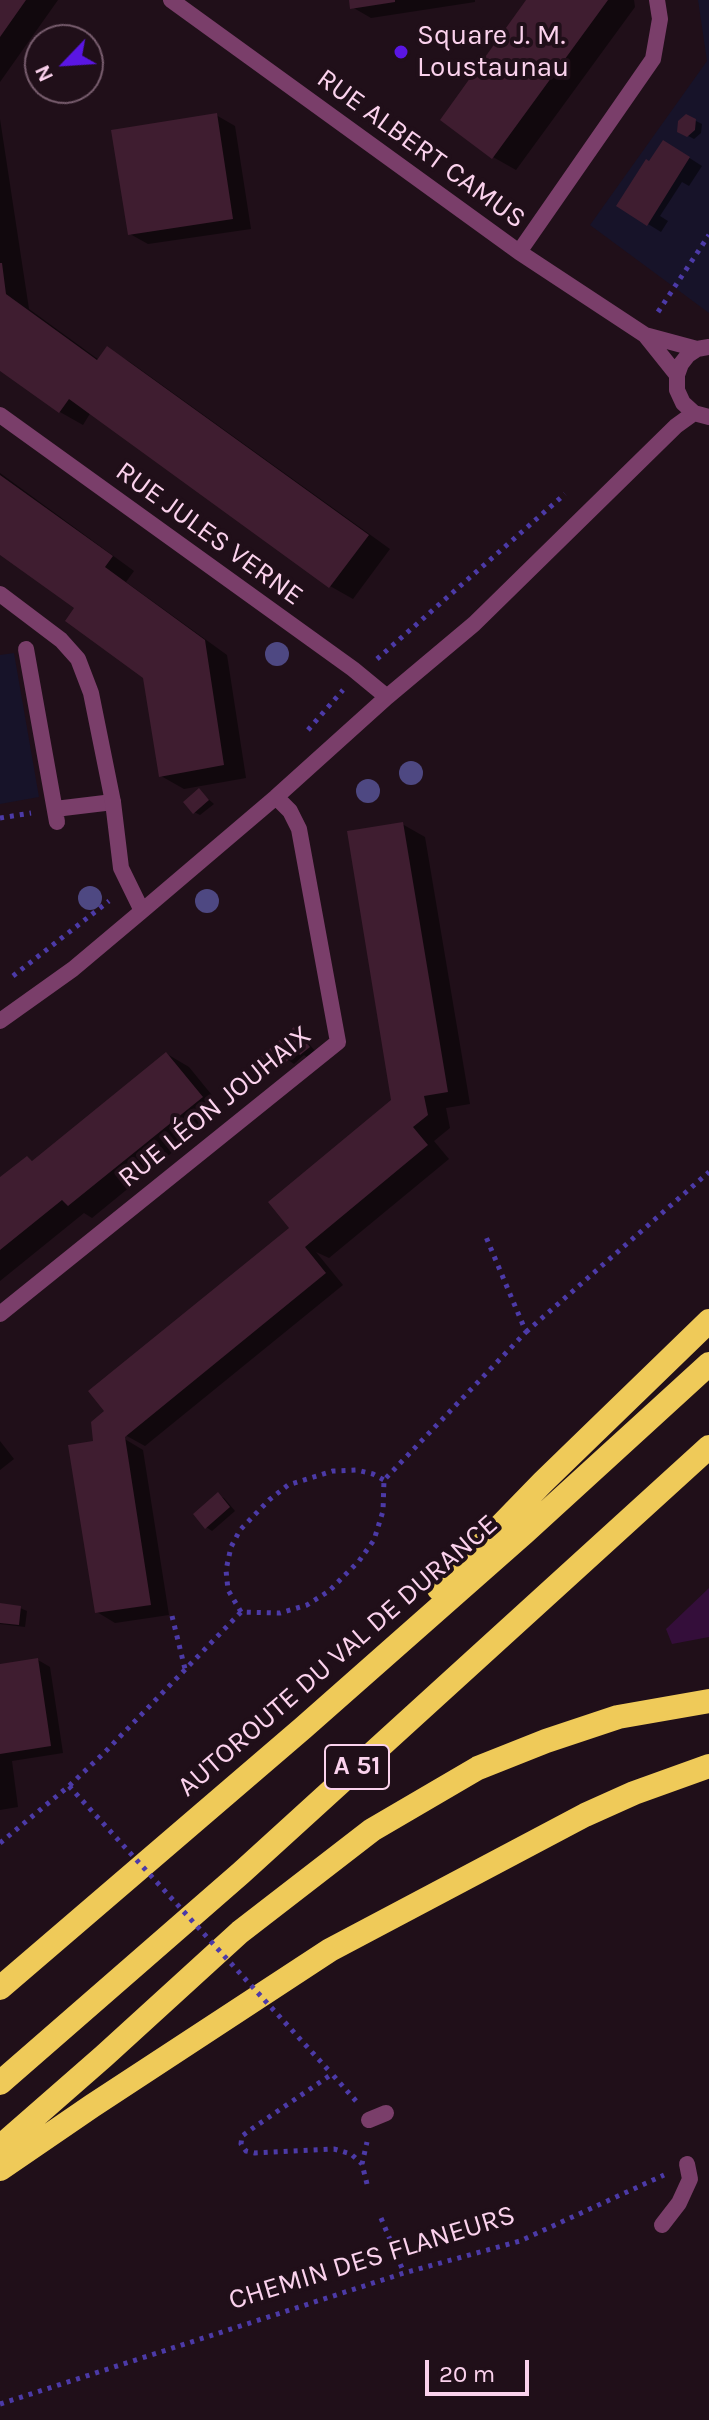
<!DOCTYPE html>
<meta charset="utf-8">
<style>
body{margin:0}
#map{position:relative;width:709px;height:2420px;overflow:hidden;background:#200f19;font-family:Karla,sans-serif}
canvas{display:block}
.north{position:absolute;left:24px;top:24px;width:80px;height:80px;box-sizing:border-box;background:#200f19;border:2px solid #785d6e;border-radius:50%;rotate:245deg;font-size:22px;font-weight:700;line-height:32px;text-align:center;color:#fbd2ed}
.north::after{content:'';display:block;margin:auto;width:28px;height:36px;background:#5a16e3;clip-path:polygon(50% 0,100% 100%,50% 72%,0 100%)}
.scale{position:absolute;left:425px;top:2360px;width:104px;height:36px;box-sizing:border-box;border:4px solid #fbd2ed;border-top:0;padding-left:10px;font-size:24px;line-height:28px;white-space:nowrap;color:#fbd2ed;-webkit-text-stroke:6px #200f19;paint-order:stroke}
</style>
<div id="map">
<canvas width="709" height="2420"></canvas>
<div class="north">N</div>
<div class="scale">20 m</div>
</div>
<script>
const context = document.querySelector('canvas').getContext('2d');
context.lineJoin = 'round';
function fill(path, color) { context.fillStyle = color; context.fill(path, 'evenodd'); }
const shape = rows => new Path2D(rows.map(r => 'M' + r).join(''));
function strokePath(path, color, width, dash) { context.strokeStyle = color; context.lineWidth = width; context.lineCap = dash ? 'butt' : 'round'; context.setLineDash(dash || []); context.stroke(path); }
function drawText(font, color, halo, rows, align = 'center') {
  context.font = font + ' Karla,sans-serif'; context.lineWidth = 8; context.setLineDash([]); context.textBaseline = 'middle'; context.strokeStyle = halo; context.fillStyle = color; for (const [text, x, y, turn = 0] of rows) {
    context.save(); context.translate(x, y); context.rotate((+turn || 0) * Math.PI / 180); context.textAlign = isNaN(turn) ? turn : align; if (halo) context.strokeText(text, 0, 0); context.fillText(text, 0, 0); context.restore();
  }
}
fill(shape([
 [698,0,709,0,709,313,590,225,707,61],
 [14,653,39,797,0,804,0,655]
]), '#171329');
fill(shape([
 [709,1588,709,1637,672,1644,666,1629]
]), '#340e3a');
fill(shape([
 [0,0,58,0,0,82],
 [351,0,475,0,475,2,371,18,352,7],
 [529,0,634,0,635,7,516,170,493,157],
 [216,115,235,126,251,229,148,244,130,234],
 [686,116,702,124,701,133,694,139,679,131],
 [0,119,29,309,99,360,108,349,130,362,390,549,353,599,330,586,91,412,83,425,60,412,0,369],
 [677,150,702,166,689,186,682,182,660,216,668,221,661,232,648,224],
 [0,473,134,571,126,582,227,655,246,778,184,789,161,776,145,677,77,608,0,552],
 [199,791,214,804,200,815,194,812],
 [402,824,425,837,470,1104,446,1108,450,1128,434,1141,449,1159,329,1258,316,1252,343,1285,145,1446,125,1435,123,1438,143,1450,169,1615,115,1623,97,1612,96,1443,289,1230,393,1101],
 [294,1030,300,1033,315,1051,307,1057,304,1055,294,1064,284,1057,272,1068,266,1064,283,1040,295,1047],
 [167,1054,189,1067,224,1110,92,1218,84,1213,0,1281,0,1180,27,1158,34,1162],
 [0,1441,14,1459,0,1470],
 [218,1495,224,1498,235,1511,212,1531,206,1527],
 [0,1605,20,1608,27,1611,25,1627,0,1624],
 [38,1660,50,1667,63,1753,12,1761,18,1807,0,1810,0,1666]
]), '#0007');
fill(shape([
 [0,0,26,0,0,37],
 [349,0,395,0,395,2,350,9],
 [526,0,608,0,492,159,440,120],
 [217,113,233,219,128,235,111,130],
 [686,114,696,119,695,130,687,137,677,132,678,121],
 [663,140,690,157,647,226,616,206,646,159,649,161],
 [0,263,2,263,6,294,97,360,107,346,369,535,329,588,69,399,59,413,0,371],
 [0,475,113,556,105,567,205,640,224,765,159,777,143,678,65,621,74,608,0,555],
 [199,788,209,800,193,814,183,802],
 [403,822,448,1092,424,1096,428,1115,413,1127,428,1145,305,1247,326,1273,125,1437,151,1605,95,1613,68,1445,93,1441,91,1422,104,1411,88,1391,289,1228,268,1202,391,1100,347,831],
 [294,1027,310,1047,300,1055,284,1036],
 [283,1037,296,1053,286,1062,279,1053,265,1066,258,1059],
 [166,1052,203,1097,68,1206,62,1200,0,1250,0,1177,27,1156,32,1161],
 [218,1492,230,1507,205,1529,193,1514],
 [0,1603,21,1606,19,1625,0,1623],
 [38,1658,51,1746,0,1754,0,1664]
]), '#3f1d30');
strokePath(shape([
 [658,312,709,235],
 [377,659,565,494],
 [308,730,343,690],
 [0,818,31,813],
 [13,976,109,901],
 [526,1332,709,1172],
 [241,1612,228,1590,226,1570,231,1547,240,1530,269,1500,288,1485,333,1471,357,1470,373,1474,384,1480],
 [172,1616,185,1669],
 [0,1843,69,1786,105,1752,241,1612,280,1613,307,1605,329,1591,359,1561,374,1540,383,1511,384,1480,526,1332,486,1237],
 [356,2101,332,2074,253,2128,242,2136,241,2144,246,2151,255,2153,334,2149,351,2154,362,2164],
 [367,2184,362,2164,367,2142],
 [381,2218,404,2273],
 [0,2404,404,2273,520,2241,664,2175]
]), '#4c3aa7', 5, [4, 6]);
strokePath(shape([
 [26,649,57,822],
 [55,809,113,802],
 [369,2120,386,2113],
 [662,2225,679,2203,690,2179,687,2164]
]), '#7a3e6a', 16);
strokePath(shape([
 [171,0,519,252,645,335,677,375],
 [519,252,653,59,660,19,657,0],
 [645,335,697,349],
 [709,347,697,349,688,355,681,364,677,375,677,390,683,403,694,413,709,417],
 [0,415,353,669,387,697],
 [0,594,61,640,78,659,91,693,113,802,121,868,142,911],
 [0,1021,73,969,142,911,276,797,387,697,474,624,676,426,694,413],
 [0,1314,338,1042,299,829,290,811,276,797]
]), '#7a3e6a', 16);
strokePath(shape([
 [439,1589,543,1482,709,1321],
 [0,1988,303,1728,524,1533,709,1364],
 [0,2083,241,1873,709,1447],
 [0,2147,104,2056,240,1932,372,1830,478,1768,546,1741,618,1717,709,1701],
 [0,2169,92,2106,330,1950,585,1815,634,1793,709,1766]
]), '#efca59', 24);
strokePath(shape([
 [69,1786,332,2074]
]), '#4c3aa7', 5, [4, 6]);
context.fillStyle = '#4e4882';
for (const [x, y] of [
 [277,654],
 [411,773],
 [368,791],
 [90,898],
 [207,901]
]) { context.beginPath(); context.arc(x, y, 12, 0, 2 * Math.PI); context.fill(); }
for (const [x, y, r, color] of [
 [401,52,8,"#5a16e3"]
]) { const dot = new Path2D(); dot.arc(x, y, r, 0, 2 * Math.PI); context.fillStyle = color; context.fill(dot); strokePath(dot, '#200f19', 3); }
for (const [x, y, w] of [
 [357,1767,64]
]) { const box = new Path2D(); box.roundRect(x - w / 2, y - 22, w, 44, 6); context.fillStyle = '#200f19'; context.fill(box); strokePath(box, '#fbd2ed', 2); }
drawText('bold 26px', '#fbd2ed', null, [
 ["A 51",357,1767]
]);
drawText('28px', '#fbd2ed', '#200f19', [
 ["Square J. M.",417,36],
 ["Loustaunau",417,68]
], 'left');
drawText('28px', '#fbd2ed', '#200f19', [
 ["RUE ALBERT CAMUS",421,149,36],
 ["RUE JULES VERNE",209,534,36],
 ["RUE LÉON JOUHAIX",215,1107,-39],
 ["AUTOROUTE DU VAL DE DURANCE",338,1656,-41],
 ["CHEMIN DES FLANEURS",372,2258,-17]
]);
</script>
